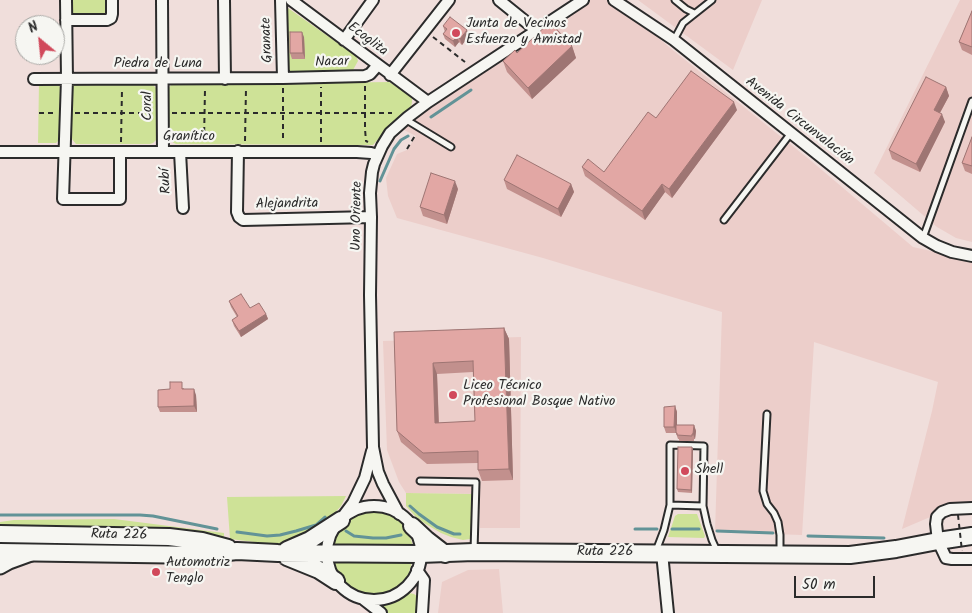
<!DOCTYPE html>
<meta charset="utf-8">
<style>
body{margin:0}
#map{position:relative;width:972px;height:613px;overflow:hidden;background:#f0dedb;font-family:Kalam,sans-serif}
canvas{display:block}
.north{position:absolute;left:15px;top:15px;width:50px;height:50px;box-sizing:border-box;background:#f6f6f2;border:1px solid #a5a5a2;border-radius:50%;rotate:332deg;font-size:14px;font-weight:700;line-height:20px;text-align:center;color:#2b2b2b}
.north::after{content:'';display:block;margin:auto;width:18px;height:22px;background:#d1495b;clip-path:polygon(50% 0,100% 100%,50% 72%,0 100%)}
.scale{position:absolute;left:794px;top:576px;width:81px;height:22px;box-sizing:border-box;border:2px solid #2b2b2b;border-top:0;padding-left:6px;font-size:15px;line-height:18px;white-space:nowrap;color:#2b2b2b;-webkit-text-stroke:4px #f6f6f2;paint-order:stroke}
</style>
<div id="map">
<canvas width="972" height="613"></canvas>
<div class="north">N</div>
<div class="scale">50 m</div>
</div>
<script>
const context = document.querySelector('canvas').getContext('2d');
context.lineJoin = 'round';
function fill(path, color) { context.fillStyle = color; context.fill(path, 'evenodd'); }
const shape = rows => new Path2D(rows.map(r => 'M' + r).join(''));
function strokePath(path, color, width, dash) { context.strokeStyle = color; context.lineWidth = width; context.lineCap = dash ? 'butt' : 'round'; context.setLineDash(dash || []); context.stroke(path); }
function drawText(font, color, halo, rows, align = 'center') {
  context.font = font + ' Kalam,sans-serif'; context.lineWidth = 4.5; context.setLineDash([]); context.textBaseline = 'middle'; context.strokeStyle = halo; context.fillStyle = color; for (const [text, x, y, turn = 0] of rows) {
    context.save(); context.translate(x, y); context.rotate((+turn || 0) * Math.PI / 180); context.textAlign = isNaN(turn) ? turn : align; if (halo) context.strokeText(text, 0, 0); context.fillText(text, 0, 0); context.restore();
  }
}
fill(shape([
 [589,0,615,0,669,47,810,160,913,247,972,260,972,503,949,509,902,529,932,411,938,382,814,342,802,535,715,532,722,312,543,258,397,218,388,196,386,178,397,154,407,150,416,136,402,129,438,102],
 [638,0,762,0,733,70],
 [960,0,972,0,972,242,956,238,937,227,874,173],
 [521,337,520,528,480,528,480,494,406,493,399,482,387,450,383,341],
 [499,569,503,613,438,613,442,582,468,570]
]), '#ecceca');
fill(shape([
 [72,0,108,0,108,11,106,16,75,15,71,11],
 [286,8,288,8,356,56,358,61,353,70,346,72,288,72],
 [389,82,410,95,412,99,412,102,411,107,408,110,392,123,373,145,176,144,172,142,170,140,168,89,171,85],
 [39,83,57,83,60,87,60,137,58,141,56,143,38,143],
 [75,83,152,84,156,88,157,137,156,140,153,143,150,144,76,144,72,139,70,87],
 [406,493,473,494,472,537,470,539,463,540,451,537,441,533,424,523,415,516,406,506],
 [346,496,341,506,324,525,286,544,279,545,230,539,227,497],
 [369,510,380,511,390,514,400,520,410,536,413,546,333,545,334,538,345,521,359,513],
 [678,514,697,514,705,536,704,538,668,537,675,516],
 [114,519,224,533,224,538,191,533,0,529,0,522,14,520],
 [333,561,412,562,409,573,404,581,398,587,389,592,378,595,368,595,357,592,348,586,341,579],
 [409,593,414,594,418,597,418,613,385,613,377,604,388,603]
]), '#cee297');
strokePath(shape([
 [431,117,471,90],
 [380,181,394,149,401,140,408,136],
 [410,506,419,514,437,527,454,534,460,534],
 [0,515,140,515,153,516,217,529],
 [635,529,657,529],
 [672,529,699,529],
 [346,531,354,536,373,538,386,538,401,535],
 [717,531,773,533],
 [237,532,267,536,280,535,296,531,316,525,325,517],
 [808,536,884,538]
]), '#629397', 3);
const service = shape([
 [675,0,686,9,694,13],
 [674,40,683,23,712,0],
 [405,119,451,147],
 [724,220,791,133],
 [923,238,972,101],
 [767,414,763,491,767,504,774,513,778,522,780,535,780,552],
 [420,481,476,482,474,551],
 [670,505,703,506],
 [656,551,664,530,670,505,670,445,704,446,703,506,707,524,712,540,717,551]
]);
const minor = shape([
 [66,0,67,79,63,199,120,199,120,152],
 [162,0,163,152],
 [224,0,225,79],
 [281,0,283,78],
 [291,0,428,102],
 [499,0,536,30],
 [614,0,674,40,923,238,937,246,952,252,972,256],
 [66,20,107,20,111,18,112,14,112,0],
 [344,40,373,0],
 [390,75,449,0],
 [34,79,283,78,365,76,370,74,378,65],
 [238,151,237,212,239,217,243,220,371,217],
 [0,152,357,152,371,153,378,155],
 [180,152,183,208],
 '327 553a47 47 0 1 1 94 0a47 47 0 1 1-94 0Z',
 [972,508,950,509,942,512,937,517,936,524,938,541,946,558,952,559,972,559],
 [399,514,383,484,378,472,373,447,370,295,371,217,370,193,372,172,374,164,382,146,390,133,408,117,428,102,583,0],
 [344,515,353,503,365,478,372,451],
 [662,553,668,613],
 [417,570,424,580,422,613],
 [363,599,381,613]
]);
const secondary = shape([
 [0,566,9,561,31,553]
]);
const primary = shape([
 [412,526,427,540,445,554],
 [0,534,169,537,202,541,228,548],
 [287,550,310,540,341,520],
 [0,552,202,555,237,551,278,553,420,554,474,552,850,555,896,549,938,541,972,536],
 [287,557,319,570,336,581]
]);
strokePath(service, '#2b2b2b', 9);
strokePath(minor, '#2b2b2b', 14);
strokePath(secondary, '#2b2b2b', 19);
strokePath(primary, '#2b2b2b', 20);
strokePath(shape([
 [433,37,465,62],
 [365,86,365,129,366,141,368,142],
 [283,88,283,141],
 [39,113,55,113],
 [75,113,153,113],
 [172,113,392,113],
 [204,141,205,89],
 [245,141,246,88],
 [121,142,122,89],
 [321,142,321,87],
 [407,149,416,134]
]), '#2b2b2b', 2, [5, 4]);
strokePath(service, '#f6f6f2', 5);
strokePath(minor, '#f6f6f2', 10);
strokePath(secondary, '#f6f6f2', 15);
strokePath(primary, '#f6f6f2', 16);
strokePath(shape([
 [958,515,962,551]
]), '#2b2b2b', 2, [5, 4]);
fill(shape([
 [972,11,972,55,962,50,959,42],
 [443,26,469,36,462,45,459,42,455,47,445,39,443,34,445,32],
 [304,37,305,59,292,59,290,53],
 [572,46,576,58,532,99,507,72,503,61,517,53],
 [946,87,949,96,940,113,945,122,920,172,892,159,889,150],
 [737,110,672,198,665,192,645,220,585,176,582,167,604,172,656,118],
 [972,137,972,174,965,171,962,163],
 [504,180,571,184,574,192,561,217,507,189],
 [458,189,447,224,423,216,420,207],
 [229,301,266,314,268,319,241,337,234,326,232,320,237,317,231,307],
 [504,328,509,339,513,480,482,481,478,470,478,463,427,464,401,442,397,431,394,332],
 [473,372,475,421,439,423,437,374],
 [184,388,184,389,196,395,197,412,160,412,158,407,170,389],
 [675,406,677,412,677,425,694,425,696,431,695,439,694,439,694,441,679,441,679,439,678,439,676,433,666,433,664,427],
 [692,447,693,450,692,493,678,492,677,489]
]), '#c2908d');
fill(shape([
 [467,30,469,36,462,45,460,39],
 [302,32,304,37,305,59,303,53],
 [457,37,459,42,455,47,453,41],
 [572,46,576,58,532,99,528,88],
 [946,87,949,96,937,118,934,110],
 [734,102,737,110,672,198,669,189],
 [942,114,945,122,920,172,916,164],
 [455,181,458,189,447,224,444,215],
 [571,184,574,192,561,217,558,209],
 [662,184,665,192,645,220,642,211],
 [266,314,268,319,241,337,239,331],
 [504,328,509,339,513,480,509,469],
 [433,363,437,374,439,434,435,423],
 [194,389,196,395,197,412,194,406],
 [675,406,677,412,677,433,674,427],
 [694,425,696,431,695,439,693,434],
 [692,447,693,450,692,493,691,490]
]), '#9e7573');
const building = shape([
 [972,11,972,47,959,42,972,11],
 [450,17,467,30,460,39,457,37,453,41,443,34,447,29,443,26,450,17],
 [550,22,572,46,528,88,503,61,515,50,517,53,550,22],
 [290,32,302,32,303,53,290,53,290,32],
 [691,71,734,102,669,189,662,184,642,211,582,167,588,159,604,172,648,112,656,118,691,71],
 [926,77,946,87,934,110,942,114,916,164,889,150,926,77],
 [972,137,972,166,962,163,972,137],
 [517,155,571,184,558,209,504,180,517,155],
 [431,173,455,181,444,215,420,207,431,173],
 [241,294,250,308,259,303,266,314,239,331,232,320,238,316,229,301,241,294],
 [504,328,509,469,478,470,478,451,423,453,397,431,394,332,504,328],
 [473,361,475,421,435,423,433,363,473,361],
 [170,382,182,382,182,389,194,389,194,406,158,407,158,390,170,389,170,382],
 [675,406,674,427,664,427,664,407,675,406],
 [676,425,694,425,693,434,692,434,692,436,677,435,677,433,676,433,676,425],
 [678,447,692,447,691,490,677,489,678,447]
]);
fill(building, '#e2a7a4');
strokePath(building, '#9e7573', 1);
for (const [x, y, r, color] of [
 [456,33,5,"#d1495b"],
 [453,395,5,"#d1495b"],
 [685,471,5,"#d1495b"],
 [156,572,5,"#d1495b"]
]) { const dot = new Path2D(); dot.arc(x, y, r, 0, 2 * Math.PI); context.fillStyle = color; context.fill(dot); strokePath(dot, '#f6f6f2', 2); }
drawText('14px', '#2b2b2b', '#f6f6f2', [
 ["Junta de Vecinos",466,25],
 ["Esfuerzo y Amistad",466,41],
 ["Liceo Técnico",463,387],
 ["Profesional Bosque Nativo",463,403],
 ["Shell",695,471],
 ["Automotriz",166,564],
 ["Tenglo",166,580]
], 'left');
drawText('14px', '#2b2b2b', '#f6f6f2', [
 ["Granate",268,40,-92],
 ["Ecoglita",367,40,37],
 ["Nacar",332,63,-2],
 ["Piedra de Luna",158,65],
 ["Coral",149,106,-90],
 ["Avenida Circunvalación",799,122,38],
 ["Granítico",189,138],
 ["Rubí",167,181,-93],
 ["Alejandrita",287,205,-1],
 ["Uno Oriente",358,216,-89],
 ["Ruta 226",119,536,1],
 ["Ruta 226",605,553]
]);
</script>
